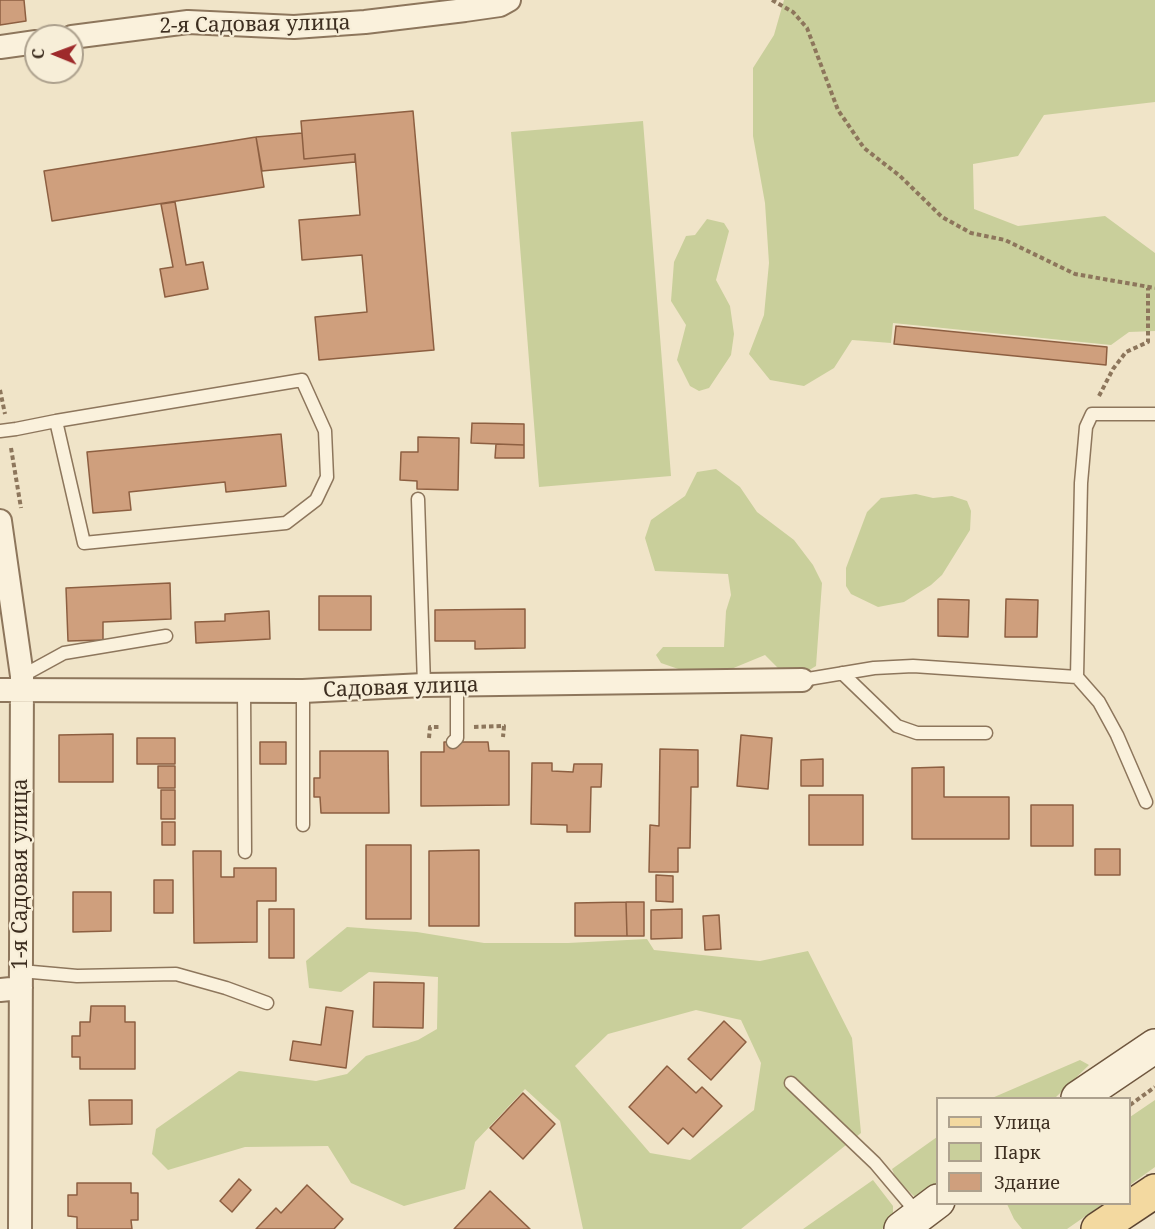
<!DOCTYPE html>
<meta charset="utf-8">
<style>
body{margin:0}
#map{position:relative;width:1155px;height:1229px;overflow:hidden;background:#f0e4c8;font-family:"Noto Serif",serif}
canvas{display:block}
.legend{position:absolute;left:936px;top:1097px;width:195px;height:108px;box-sizing:border-box;background:#f7eed8;border:2px solid #ada18e;margin:0;padding:8px 10px;list-style:none;font-size:18px;color:#3d2e20}
.legend li{display:flex;align-items:center;gap:12px;height:30px}
.legend b{width:30px;border:2px solid #ada18e}
.north{position:absolute;left:24px;top:24px;width:60px;height:60px;box-sizing:border-box;background:#f7eed8;border:2px solid #ada18e;border-radius:50%;rotate:271deg;font-size:16px;font-weight:700;line-height:24px;text-align:center;color:#3d2e20}
.north::after{content:'';display:block;margin:auto;width:21px;height:27px;background:#9e2a2b;clip-path:polygon(50% 0,100% 100%,50% 72%,0 100%)}
</style>
<div id="map">
<canvas width="1155" height="1229"></canvas>
<ul class="legend">
<li><b style="height:8px;background:#f3d9a0"></b>Улица</li>
<li><b style="height:16px;background:#c9cf9b"></b>Парк</li>
<li><b style="height:16px;background:#cf9f7d"></b>Здание</li>
</ul>
<div class="north">С</div>
</div>
<script>
const context = document.querySelector('canvas').getContext('2d');
context.lineJoin = 'round';
function fill(path, color) { context.fillStyle = color; context.fill(path, 'evenodd'); }
const shape = rows => new Path2D(rows.map(r => 'M' + r).join(''));
function strokePath(path, color, width, dash) { context.strokeStyle = color; context.lineWidth = width; context.lineCap = dash ? 'butt' : 'round'; context.setLineDash(dash || []); context.stroke(path); }
function drawText(font, color, halo, rows, align = 'center') {
  context.font = font + ' "Noto Serif",serif'; context.lineWidth = 4.5; context.setLineDash([]); context.textBaseline = 'middle'; context.strokeStyle = halo; context.fillStyle = color; for (const [text, x, y, turn = 0] of rows) {
    context.save(); context.translate(x, y); context.rotate((+turn || 0) * Math.PI / 180); context.textAlign = isNaN(turn) ? turn : align; if (halo) context.strokeText(text, 0, 0); context.fillText(text, 0, 0); context.restore();
  }
}
fill(shape([
 [784,0,1155,0,1155,102,1044,115,1018,156,973,164,974,209,1018,226,1105,216,1155,253,1155,331,1129,332,1111,345,893,323,891,343,852,340,834,368,804,386,770,380,749,354,764,315,769,263,765,203,753,136,753,68,774,35],
 [643,121,671,476,539,487,511,132],
 [707,219,724,223,729,231,716,280,730,306,734,334,731,355,709,388,699,391,690,386,677,360,686,325,671,301,674,262,686,236,695,235],
 [716,469,740,487,757,512,794,540,813,565,822,583,816,666,806,672,779,669,765,655,719,674,690,673,661,663,656,655,663,647,724,647,726,611,731,595,728,574,655,571,645,538,651,520,685,496,697,472],
 [916,494,933,498,952,496,967,501,971,511,970,530,942,575,931,585,904,602,878,607,851,594,846,586,846,568,867,512,881,498],
 [347,927,417,932,484,943,568,943,647,939,654,950,760,961,808,951,852,1038,861,1133,741,1229,583,1229,560,1121,525,1089,475,1142,465,1189,404,1206,351,1183,328,1146,245,1147,168,1170,152,1154,156,1129,239,1071,316,1081,347,1074,366,1056,418,1040,437,1029,438,977,369,972,341,992,309,988,306,961],
 [696,1010,741,1020,761,1063,754,1110,690,1160,650,1153,575,1066,608,1034],
 [1080,1060,1089,1065,1055,1098,992,1098],
 [1155,1100,1155,1167,1130,1185,1130,1117],
 [937,1137,937,1190,928,1197,915,1197,896,1179,892,1169],
 [873,1180,893,1206,893,1220,882,1229,803,1229],
 [1007,1204,1103,1204,1067,1229,1022,1229,1014,1219]
]), '#c9cf9b');
const building = shape([
 [0,0,24,0,26,21,0,25,0,0],
 [413,111,434,350,319,360,315,317,367,312,362,255,302,260,299,220,360,215,355,154,304,159,301,121,413,111],
 [302,133,304,159,355,154,355,162,262,171,256,137,302,133],
 [256,137,264,187,52,221,44,171,256,137],
 [175,202,186,265,203,262,208,289,165,297,160,269,173,267,161,204,175,202],
 [896,326,1107,347,1106,365,894,344,896,326],
 [472,423,524,424,524,445,471,443,472,423],
 [281,434,286,486,226,492,225,482,129,492,131,510,93,513,87,452,281,434],
 [418,437,459,438,458,490,417,489,417,481,400,480,401,452,418,452,418,437],
 [496,444,524,445,524,458,495,458,496,444],
 [170,583,171,619,103,622,103,640,68,641,66,588,170,583],
 [319,596,371,596,371,630,319,630,319,596],
 [938,599,969,600,968,637,938,636,938,599],
 [1006,599,1038,600,1037,637,1005,637,1006,599],
 [525,609,525,648,475,649,475,641,435,641,435,610,525,609],
 [269,611,270,639,196,643,195,622,225,621,225,614,269,611],
 [113,734,113,782,59,782,59,735,113,734],
 [741,735,772,738,768,789,737,786,741,735],
 [137,738,175,738,175,764,137,764,137,738],
 [260,742,286,742,286,764,260,764,260,742],
 [444,742,488,742,489,751,509,751,509,805,421,806,421,752,444,752,444,742],
 [660,749,698,750,698,787,691,787,690,848,678,848,678,872,649,872,650,825,659,826,660,749],
 [320,751,388,751,389,813,321,813,320,797,314,797,314,778,320,778,320,751],
 [823,759,823,786,801,786,801,760,823,759],
 [532,763,552,763,552,771,573,772,574,764,602,764,601,787,591,787,590,832,567,832,567,825,531,824,532,763],
 [158,766,175,766,175,788,158,788,158,766],
 [944,767,944,797,1009,797,1009,839,912,839,912,768,944,767],
 [161,790,175,790,175,819,161,819,161,790],
 [809,795,863,795,863,845,809,845,809,795],
 [1031,805,1073,805,1073,846,1031,846,1031,805],
 [162,822,175,822,175,845,162,845,162,822],
 [366,845,411,845,411,919,366,919,366,845],
 [1095,849,1120,849,1120,875,1095,875,1095,849],
 [479,850,479,926,429,926,429,851,479,850],
 [193,851,221,851,221,877,234,877,234,868,276,868,276,901,257,901,257,942,194,943,193,851],
 [656,875,673,876,673,902,656,901,656,875],
 [154,880,173,880,173,913,154,913,154,880],
 [73,892,111,892,111,931,73,932,73,892],
 [626,902,644,902,644,936,627,936,626,902],
 [626,902,627,936,575,936,575,903,626,902],
 [269,909,294,909,294,958,269,958,269,909],
 [682,909,682,938,651,939,651,910,682,909],
 [719,915,721,949,705,950,703,916,719,915],
 [374,982,424,983,423,1028,373,1027,374,982],
 [91,1006,125,1006,125,1022,135,1022,135,1069,80,1069,80,1057,72,1057,72,1036,80,1036,80,1022,90,1022,91,1006],
 [326,1007,353,1011,346,1068,290,1060,293,1041,321,1045,326,1007],
 [724,1021,746,1042,711,1080,688,1059,724,1021],
 [667,1066,696,1093,702,1087,722,1106,693,1137,683,1128,668,1144,629,1107,667,1066],
 [523,1093,555,1124,523,1159,490,1128,523,1093],
 [89,1100,132,1100,132,1124,90,1125,89,1100],
 [239,1179,251,1190,232,1212,220,1201,239,1179],
 [77,1183,131,1183,131,1193,138,1193,138,1220,131,1220,132,1229,77,1229,77,1217,68,1216,68,1195,77,1195,77,1183],
 [307,1185,343,1219,334,1229,256,1229,276,1208,281,1213,307,1185],
 [490,1191,530,1229,454,1229,490,1191]
]);
fill(building, '#cf9f7d');
strokePath(building, '#8d5f41', 1.5);
const lane = shape([
 [0,431,16,429,56,421,302,380,325,431,327,477,316,500,286,523,84,543,56,421],
 [418,499,424,685],
 [842,673,897,726,917,733,986,733],
 [22,676,64,653,166,636],
 [1077,677,1099,702,1117,735,1146,802],
 [802,680,874,668,913,666,1077,677,1081,483,1086,427,1092,414,1155,414],
 [244,691,245,852],
 [303,691,303,825],
 [453,742,457,738,457,685],
 [21,971,77,976,176,974,226,988,267,1003],
 [791,1083,875,1163,918,1214]
]);
const street = shape([
 [72,37,188,22,294,27,365,22,465,10,500,5,509,0],
 [0,47,36,42],
 [0,521,22,676,20,1229],
 [0,690,303,691,424,685,802,680],
 [0,990,21,988]
]);
const secondary = shape([
 [1078,1098,1155,1046],
 [901,1229,938,1201]
]);
const primary = shape([
 [1098,1229,1155,1191]
]);
strokePath(lane, '#8d765c', 15);
strokePath(street, '#8d765c', 26);
strokePath(secondary, '#6f573f', 36);
strokePath(primary, '#5b4430', 36);
strokePath(shape([
 [772,0,793,12,807,28,838,110,864,148,900,176,942,217,971,233,1005,240,1075,274,1155,288],
 [0,390,5,414],
 [1099,396,1113,369,1126,352,1148,342,1148,288],
 [11,448,21,508],
 [474,727,504,726,503,737],
 [429,738,430,727,439,727],
 [1130,1105,1155,1087]
]), '#8d765c', 4, [4.5, 3]);
strokePath(lane, '#faf1dc', 12);
strokePath(street, '#faf1dc', 22);
strokePath(secondary, '#faf1dc', 33);
strokePath(primary, '#f3d9a0', 33);
drawText('21px', '#3d2e20', '#f7eed8', [
 ["2-я Садовая улица",255,25,-1],
 ["Садовая улица",401,688,-2],
 ["1-я Садовая улица",21,874,-90]
]);
</script>
